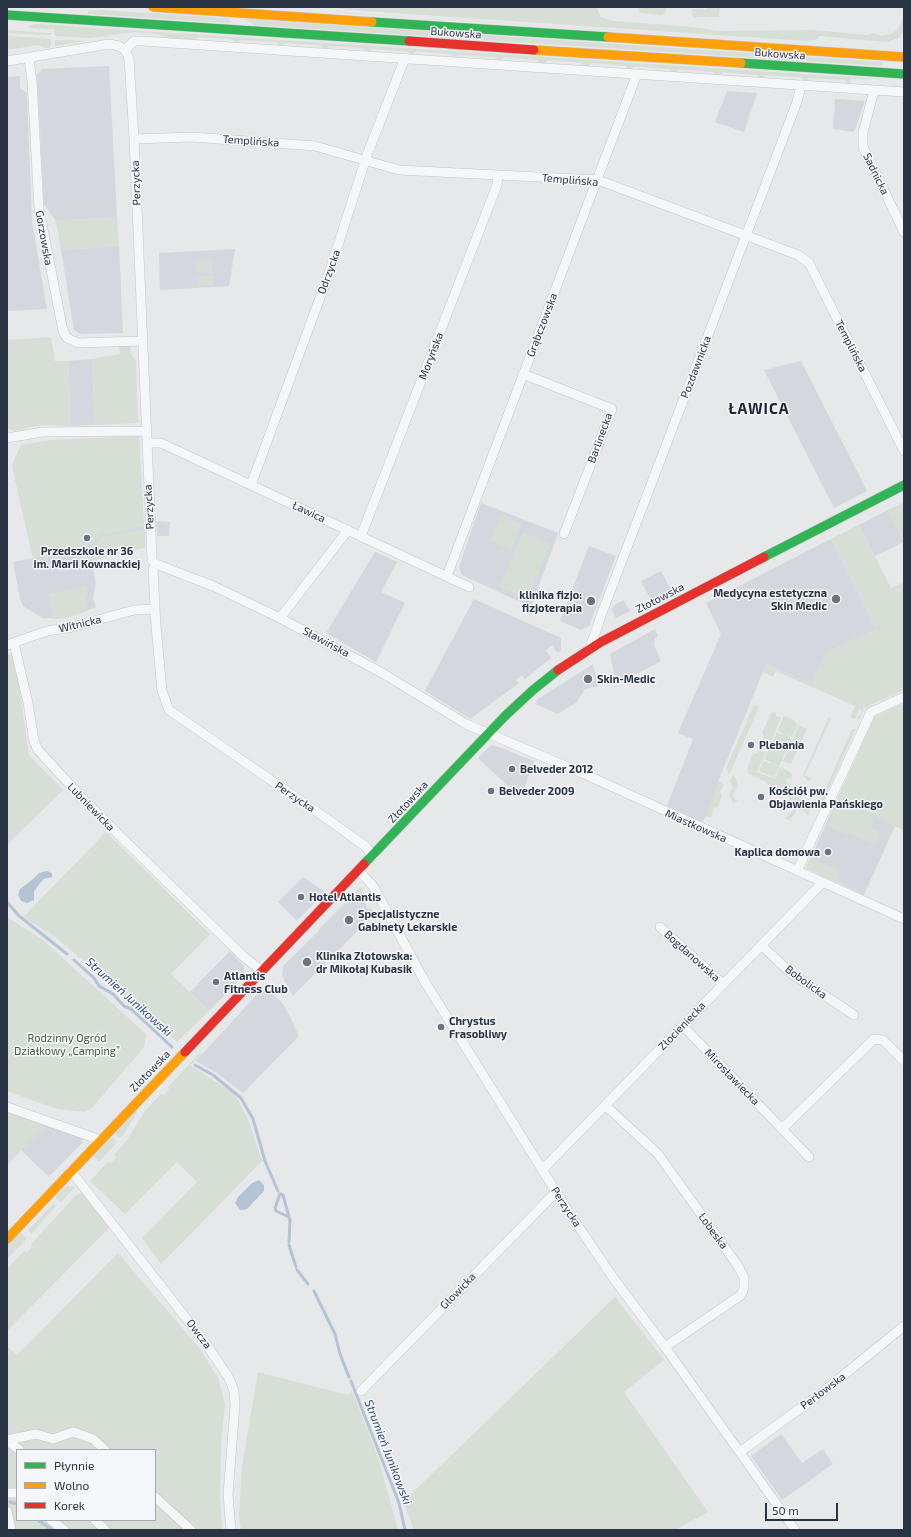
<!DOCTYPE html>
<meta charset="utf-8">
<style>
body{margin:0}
#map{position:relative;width:911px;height:1537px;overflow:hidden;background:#e6e8ea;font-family:"Exo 2",sans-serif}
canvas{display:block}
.frame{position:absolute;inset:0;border:8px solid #2b3445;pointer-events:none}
.legend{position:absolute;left:16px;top:1449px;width:140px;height:72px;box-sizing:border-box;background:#f4f6f9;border:1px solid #a4a8b1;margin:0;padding:5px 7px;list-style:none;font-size:12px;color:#2b3445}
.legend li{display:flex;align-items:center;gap:8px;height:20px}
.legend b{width:20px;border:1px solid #a4a8b1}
.scale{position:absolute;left:765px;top:1503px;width:73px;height:18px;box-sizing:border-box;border:2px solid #2b3445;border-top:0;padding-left:5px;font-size:12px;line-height:14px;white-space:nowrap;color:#2b3445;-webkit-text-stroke:3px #f4f6f9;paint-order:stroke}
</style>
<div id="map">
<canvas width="911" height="1537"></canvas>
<div class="frame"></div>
<ul class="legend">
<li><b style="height:5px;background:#30b455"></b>Płynnie</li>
<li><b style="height:5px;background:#ff9f0a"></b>Wolno</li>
<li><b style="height:5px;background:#e5322d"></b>Korek</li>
</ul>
<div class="scale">50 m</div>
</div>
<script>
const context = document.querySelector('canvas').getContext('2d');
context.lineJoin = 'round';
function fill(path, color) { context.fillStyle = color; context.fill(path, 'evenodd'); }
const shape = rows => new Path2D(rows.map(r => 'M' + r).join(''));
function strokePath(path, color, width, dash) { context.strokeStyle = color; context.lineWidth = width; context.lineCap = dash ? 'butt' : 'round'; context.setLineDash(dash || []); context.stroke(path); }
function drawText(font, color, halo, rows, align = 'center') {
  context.font = font + ' "Exo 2",sans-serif'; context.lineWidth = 3; context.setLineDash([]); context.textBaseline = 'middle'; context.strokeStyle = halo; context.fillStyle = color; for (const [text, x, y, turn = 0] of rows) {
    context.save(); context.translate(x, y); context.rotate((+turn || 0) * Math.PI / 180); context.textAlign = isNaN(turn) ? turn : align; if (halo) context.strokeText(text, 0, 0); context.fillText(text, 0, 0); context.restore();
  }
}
fill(shape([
 [109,66,117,217,56,221,44,204,37,75,42,69],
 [20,76,20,88,27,93,32,222,47,309,7,311,7,77],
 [727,91,757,93,744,132,715,122],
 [835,99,865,101,854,132,833,129],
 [119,246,123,333,80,334,74,330,61,250],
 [235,249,229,286,160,290,159,253],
 [92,359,95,425,71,426,68,361],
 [801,361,867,491,834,508,764,370],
 [139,440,145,547,91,561,96,583,93,598,96,607,67,618,42,618,23,606,20,599,13,562,33,558,12,465],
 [481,503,558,533,531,607,462,575,459,567],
 [888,510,904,542,875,556,859,525],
 [156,521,170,522,169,536,157,536],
 [831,539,876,629,826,653,812,684,766,664,720,777,707,815,702,822,667,806,693,739,678,733,721,634,706,603],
 [589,546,616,556,589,626,581,630,560,621],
 [375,552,397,562,381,592,405,603,376,662,326,633],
 [661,571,672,592,652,602,641,581],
 [474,599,561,638,561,650,558,653,552,645,546,650,551,658,525,679,522,675,516,680,519,683,470,719,425,691],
 [624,600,630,611,616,618,611,609,614,607,614,605],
 [655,629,658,636,655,638,654,645,661,661,633,676,629,673,627,678,616,682,610,654],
 [593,664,598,686,585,689,577,702,558,714,535,704,538,699],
 [865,738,904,830,895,826,864,895,806,868],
 [491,745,499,747,534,761,521,798,478,758],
 [303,877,325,892,297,921,278,902],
 [357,893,361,893,368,909,370,908,375,913,293,996,282,976,283,966],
 [230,951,244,966,244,976,209,1011,190,992],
 [260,991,270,991,284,1005,299,1036,243,1093,217,1073,196,1061],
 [47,1125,82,1138,83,1142,49,1177,21,1150],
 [781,1434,802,1463,823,1449,833,1464,782,1500,751,1456]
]), '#d4d7dd');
fill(shape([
 [331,7,596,7,601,17,613,21,693,27,718,31,814,30,867,35,873,33,881,36,891,34,898,29,902,21,904,7,904,30,900,37,887,42,819,36,818,39,807,41,350,10],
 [639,7,666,7,666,11,662,15,641,13,639,11],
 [707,7,720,7,719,17,695,17,692,15,692,9,707,10],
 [101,10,228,18,231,23,88,14,88,11],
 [331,10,350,13,803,43,345,13],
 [245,19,883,62,883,66,255,25],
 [36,24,881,79,851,79,850,84,847,84,844,80,809,78,806,82,800,77,765,75,762,79,759,78,757,75,722,72,719,76,716,75,713,72,678,69,675,73,672,72,669,69,635,66,628,70,626,66,591,63,588,67,585,67,582,63,548,60,544,64,541,64,538,60,504,57,500,61,498,61,494,57,460,55,454,58,451,54,416,51,413,55,410,55,407,51,372,49,369,52,366,52,363,48,329,46,326,49,323,49,320,45,285,43,282,46,278,46,276,42,241,40,238,43,232,39,198,37,194,40,171,39,157,34,135,32,90,38,55,36,55,29,29,28,28,26],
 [7,30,51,33,51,35,7,33],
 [7,36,51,39,51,45,49,48,45,48,38,45,7,50],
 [55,40,85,41,55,46],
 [117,217,119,246,61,250,56,221],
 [198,260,213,261,212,273,197,272,196,262],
 [214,276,214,285,197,286,197,277],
 [51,337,55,361,68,361,71,426,41,425,15,431,7,428,7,340],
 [119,346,130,346,131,354,136,361,138,423,95,425,92,359,120,354],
 [139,436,144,526,101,535,86,552,33,558,12,465,21,445,50,440],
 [904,502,904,542,888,510],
 [501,516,522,524,511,550,491,541],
 [859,525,891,588,904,582,904,690,864,708,859,720,857,719,862,710,859,709,855,719,850,717,855,706,776,671,773,677,763,672,766,664,812,684,826,653,876,629,831,539],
 [145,529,145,547,91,561,89,560,88,554,102,537],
 [523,532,551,544,527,599,499,587],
 [87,586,88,595,85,601,87,611,67,618,53,619,48,594],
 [11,654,19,684,29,755,63,790,7,845,7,655],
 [904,703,904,830,837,800,874,717],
 [754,705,759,707,729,775,726,768],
 [772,712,776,713,776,716,781,718,771,742,766,740,761,751,766,752,757,772,775,779,780,767,788,771,792,775,791,778,785,779,805,805,811,806,808,816,805,812,795,808,796,812,790,819,794,822,785,818,791,813,793,809,793,804,788,795,779,791,775,785,768,785,765,781,749,774,747,768,753,754,757,753,764,737,762,733],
 [784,716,792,719,798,725,792,737,785,734,792,739,779,766,772,764,779,767,774,777,759,771,764,761,770,764,771,762,764,759,777,732,783,735,784,734,778,730],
 [829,717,831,718,805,775,812,779,809,782,803,775],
 [799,725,807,729,791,764,783,761],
 [852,729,855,730,821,806,816,792,823,795],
 [732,776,735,777,738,786,733,795,735,800,739,801,733,803,729,796,733,787,730,781],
 [718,781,724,785,720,791,722,796,718,807,713,808,711,818,706,816],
 [838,802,874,818,871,827,881,832,875,845,849,833,847,835,827,826],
 [106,832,210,934,171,974,209,1011,177,1042,158,1024,54,936,23,917],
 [810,858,832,868,833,866,841,869,838,883,806,868],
 [360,887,364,889,361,893,357,893,319,931,318,930],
 [7,917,43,940,146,1034,144,1047,92,1108,85,1112,57,1109,7,1091],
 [200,1053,202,1055,190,1065,235,1094,248,1119,262,1161,161,1264,142,1238,197,1182,177,1162,125,1214,90,1181,108,1162,111,1163,116,1158,114,1155,127,1140,145,1111,161,1094,164,1095,169,1090,168,1087],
 [136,1110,137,1112,122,1137,118,1138,115,1134],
 [7,1111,47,1125,7,1165],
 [112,1137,116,1140,116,1143,99,1162,93,1156],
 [68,1186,75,1187,61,1202,54,1196],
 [82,1192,110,1227,7,1331,7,1269,24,1251,27,1252,32,1247,31,1244,78,1193,79,1195],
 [53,1204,56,1206,31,1234,28,1230],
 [20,1232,27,1239,7,1259,7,1246],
 [118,1253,200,1349,218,1378,225,1404,221,1445,220,1495,222,1530,7,1530,7,1346,17,1355],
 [17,1450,155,1450,155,1520,17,1520],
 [615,1297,664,1360,624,1392,708,1512,675,1530,414,1530,403,1502],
 [258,1372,348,1395,352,1391,379,1460,398,1530,241,1530,239,1516,242,1466]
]), '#d6ded6');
fill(shape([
 [47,871,52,873,52,877,44,879,40,883,34,892,34,900,27,903,21,901,18,895,20,889,33,879,39,873],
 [259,1180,264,1185,264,1191,247,1209,240,1210,235,1203,238,1197,252,1183]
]), '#b4c4d5');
strokePath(shape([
 [7,902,18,915,67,954],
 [74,960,94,978,99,986,113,994,124,1006,131,1009,172,1047],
 [195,1065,213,1075,241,1098,253,1119,265,1161,278,1191],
 [275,1208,280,1194,283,1195,290,1221,289,1242],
 [275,1208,276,1211,289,1217],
 [289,1245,296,1267],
 [297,1270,308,1284],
 [314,1291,335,1334,340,1354,349,1377],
 [351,1381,399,1503,405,1530],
 [10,1502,17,1504],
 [38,1520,52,1530]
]), '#b4c4d5', 3);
const street = shape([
 [125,50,134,41,142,41,904,92],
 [29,58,32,81,39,209,63,331,67,338,78,343,143,341],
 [7,61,109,44,119,46,125,50,129,59,134,138,151,533,152,560,156,564],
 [874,90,863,133,863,147,904,232],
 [134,139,192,137,315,146,399,170,598,180,798,255,809,263,904,451],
 [523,374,612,409,564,534],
 [7,438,43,432,146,431],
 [147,443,161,443,469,587],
 [251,485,328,276,367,155,405,58],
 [361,536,497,185,498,175],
 [156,564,213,586,280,618,384,674,466,724,582,773,904,919],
 [156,564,153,570,156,626,162,691,169,710,323,816,365,846,373,856],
 [447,576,637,74],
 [280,618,348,530],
 [14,643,28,703,34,741,38,750,84,800,120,836,243,956,262,971],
 [7,645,47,631,72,627,134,610,155,609],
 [590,648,602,613,797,102,801,85],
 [359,871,373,886,425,982,568,1211,614,1279,665,1347,795,1530],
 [797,871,871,712,904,697],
 [660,927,723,984],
 [761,945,791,973,854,1015],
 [683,1026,809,1157],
 [606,1106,658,1154,738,1266,744,1278,744,1288,741,1295,665,1347],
 [7,1107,95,1138,99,1142],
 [782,1129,874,1039,883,1040,904,1061],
 [542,1170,823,882],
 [71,1171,204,1341,229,1378,234,1391,235,1406,228,1494,231,1530],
 [361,1391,556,1192],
 [7,1440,36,1434,53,1439,73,1432,93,1439,105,1450],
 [7,1442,12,1444,19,1450],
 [740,1452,824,1391,904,1326],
 [7,1493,17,1493],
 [155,1497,191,1530],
 [7,1511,11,1530],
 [51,1520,64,1530],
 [95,1520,105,1530]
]);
const fast = shape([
 [7,15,409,41],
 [372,22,608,37],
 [741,63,904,74],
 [764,557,904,485],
 [364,864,505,716,533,690,558,670]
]);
const slow = shape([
 [153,7,372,22],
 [608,37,904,57],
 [534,50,741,63],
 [7,1239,185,1052]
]);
const jam = shape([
 [409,41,534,50],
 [558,670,601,642,764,557],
 [185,1052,364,864]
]);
strokePath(street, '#c4c6c8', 10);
strokePath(fast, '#c4c6c8', 10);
strokePath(slow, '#c4c6c8', 10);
strokePath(jam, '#c4c6c8', 10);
strokePath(street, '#f5f6f7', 9);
strokePath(fast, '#30b455', 9);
strokePath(slow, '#ff9f0a', 9);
strokePath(jam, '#e5322d', 9);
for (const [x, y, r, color] of [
 [87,538,4,"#6c737f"],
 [836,599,5,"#6c737f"],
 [591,601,5,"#6c737f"],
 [588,679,5,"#6c737f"],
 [751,745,4,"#6c737f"],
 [512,769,4,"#6c737f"],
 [491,791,4,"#6c737f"],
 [761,797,4,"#6c737f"],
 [828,852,4,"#6c737f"],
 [301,897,4,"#6c737f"],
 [349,920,5,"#6c737f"],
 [307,962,5,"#6c737f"],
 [216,982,4,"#6c737f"],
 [441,1027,4,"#6c737f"]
]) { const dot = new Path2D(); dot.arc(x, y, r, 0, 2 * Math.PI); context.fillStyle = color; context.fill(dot); strokePath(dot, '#f4f6f9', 1.5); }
drawText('11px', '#2b3445', '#f4f6f9', [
 ["Bukowska",456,33,4],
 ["Bukowska",780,54,4],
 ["Templińska",251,141,4],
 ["Sadnicka",876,174,64],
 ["Templińska",570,180,5],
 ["Perzycka",136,183,-92],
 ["Gorzowska",44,238,80],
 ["Odrzycka",329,272,-70],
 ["Grąbczowska",542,325,-69],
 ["Templińska",851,346,63],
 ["Moryńska",431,356,-69],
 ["Pozdawnicka",696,367,-69],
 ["Barlinecka",600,438,-70],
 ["Perzycka",149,507,-93],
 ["Ławica",309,512,25],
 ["Złotowska",660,598,-27],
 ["Witnicka",80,624,-13],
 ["Sławińska",326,642,28],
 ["Perzycka",295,797,34],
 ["Złotowska",408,802,-47],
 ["Lubniewicka",91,807,46],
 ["Miastkowska",696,826,24],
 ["Bogdanowska",692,956,42],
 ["Bobolicka",806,982,36],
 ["Złocieniecka",682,1026,-46],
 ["Złotowska",150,1071,-46],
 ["Mirosławiecka",732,1077,46],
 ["Perzycka",566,1207,57],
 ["Łobeska",713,1231,54],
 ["Głowicka",458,1291,-46],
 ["Owcza",199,1334,53],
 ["Perłowska",823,1391,-37]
]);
drawText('bold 11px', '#2b3445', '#f4f6f9', [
 ["Przedszkole nr 36",87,551,"center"],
 ["im. Marii Kownackiej",87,564,"center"],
 ["Medycyna estetyczna",827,593,"right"],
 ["Skin Medic",827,606,"right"],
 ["klinika fizjo:",582,595,"right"],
 ["fizjoterapia",582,608,"right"],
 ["Skin-Medic",597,679],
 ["Plebania",759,745],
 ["Belveder 2012",520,769],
 ["Belveder 2009",499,791],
 ["Kościół pw.",769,791],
 ["Objawienia Pańskiego",769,804],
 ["Kaplica domowa",820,852,"right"],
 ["Hotel Atlantis",309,897],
 ["Specjalistyczne",358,914],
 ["Gabinety Lekarskie",358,927],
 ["Klinika Złotowska:",316,956],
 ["dr Mikołaj Kubasik",316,969],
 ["Atlantis",224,976],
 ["Fitness Club",224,989],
 ["Chrystus",449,1021],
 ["Frasobliwy",449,1034]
], 'left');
drawText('11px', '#3f6138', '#f4f6f9', [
 ["Rodzinny Ogród",67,1038],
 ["Działkowy „Camping”",67,1051]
]);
drawText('italic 12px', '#34527a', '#f4f6f9', [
 ["Strumień Junikowski",129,997,42],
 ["Strumień Junikowski",388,1452,69]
]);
context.letterSpacing = '1px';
drawText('bold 15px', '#1d2536', '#f4f6f9', [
 ["ŁAWICA",759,409]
]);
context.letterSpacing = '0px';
</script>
